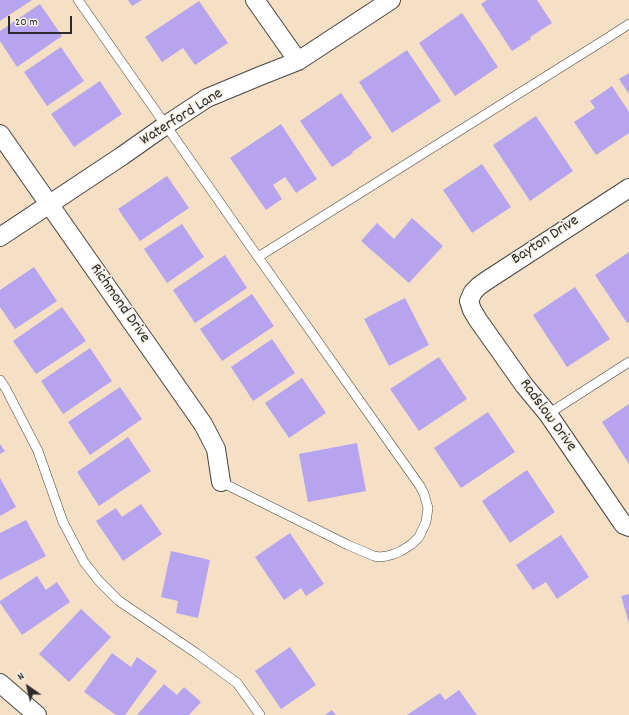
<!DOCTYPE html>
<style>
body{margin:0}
#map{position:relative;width:629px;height:715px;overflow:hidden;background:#f5dfc5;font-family:Dekko,sans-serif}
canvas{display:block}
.north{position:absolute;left:8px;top:667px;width:40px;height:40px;-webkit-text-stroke:3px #f7f3e8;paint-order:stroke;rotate:326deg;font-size:11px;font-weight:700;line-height:16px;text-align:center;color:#2b2b2b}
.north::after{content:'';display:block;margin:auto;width:14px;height:18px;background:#2b2b2b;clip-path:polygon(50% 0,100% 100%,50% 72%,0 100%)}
.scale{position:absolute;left:8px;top:16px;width:64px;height:18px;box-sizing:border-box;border:2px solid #2b2b2b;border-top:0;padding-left:5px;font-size:12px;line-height:14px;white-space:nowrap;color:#2b2b2b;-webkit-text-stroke:3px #f7f3e8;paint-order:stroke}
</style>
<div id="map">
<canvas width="629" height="715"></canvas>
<div class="north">N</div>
<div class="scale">20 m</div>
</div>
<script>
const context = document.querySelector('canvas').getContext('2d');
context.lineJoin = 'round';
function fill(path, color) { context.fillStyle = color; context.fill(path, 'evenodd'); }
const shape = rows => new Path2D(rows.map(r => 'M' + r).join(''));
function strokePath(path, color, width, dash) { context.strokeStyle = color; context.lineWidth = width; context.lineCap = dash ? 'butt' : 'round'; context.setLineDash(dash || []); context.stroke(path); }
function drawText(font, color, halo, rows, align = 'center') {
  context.font = font + ' Dekko,sans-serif'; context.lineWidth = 3; context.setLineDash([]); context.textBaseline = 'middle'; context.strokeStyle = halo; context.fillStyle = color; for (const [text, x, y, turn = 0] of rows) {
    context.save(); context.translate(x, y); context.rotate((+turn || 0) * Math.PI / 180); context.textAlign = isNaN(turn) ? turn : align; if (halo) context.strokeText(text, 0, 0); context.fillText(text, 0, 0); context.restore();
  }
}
fill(shape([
 [0,0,32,0,0,21],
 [128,0,142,0,132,6],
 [487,0,537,0,552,23,530,37,531,39,512,51,481,4],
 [199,1,228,43,195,65,183,48,162,62,145,37],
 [40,4,62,36,17,67,0,41,0,31],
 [462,13,498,67,455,96,419,43],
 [61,47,84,81,47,106,24,72],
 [407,50,441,101,392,133,359,82],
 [629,73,629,94,619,79],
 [100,81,122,114,74,147,51,114],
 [612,86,629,112,629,133,596,155,574,122,595,108,590,101],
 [341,93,372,138,352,152,353,153,332,167,300,121],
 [536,116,573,171,530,201,493,145],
 [281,124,317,179,296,193,285,177,273,185,282,199,266,210,230,158],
 [482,164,511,207,472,233,443,190],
 [167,176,189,208,140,241,118,209],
 [412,218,443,246,409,283,361,241,377,223,394,239],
 [182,224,204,257,167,283,144,249],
 [629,252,629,322,627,323,595,275],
 [225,255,247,288,195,323,173,290],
 [34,267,57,301,15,329,0,307,0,290],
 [575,287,610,339,567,367,533,315],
 [252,294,274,326,222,361,200,329],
 [405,298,429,345,389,366,364,319],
 [62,307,86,341,36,374,13,341],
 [272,339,295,373,253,401,231,367],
 [90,348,112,381,63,414,41,381],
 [439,357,467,399,419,431,390,389],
 [302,378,326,413,289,438,265,403],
 [120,387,142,419,90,455,68,422],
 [629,404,629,464,602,422],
 [488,412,515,452,461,488,434,448],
 [128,437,151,471,99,506,77,472],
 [357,443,366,491,308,502,299,454],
 [0,444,5,451,0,454],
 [527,470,555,512,510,543,482,501],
 [0,478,16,507,0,516],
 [141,504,162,534,123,561,96,521,116,508,122,517],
 [26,520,46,556,0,580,0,533],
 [290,533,324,584,306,596,301,588,284,600,255,557],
 [561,535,589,577,557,599,546,582,533,590,516,565],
 [171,551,210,560,198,618,176,613,178,601,161,597],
 [37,576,46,590,57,582,70,602,22,635,0,603,0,601],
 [629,594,629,623,621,596],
 [81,609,111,637,69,682,39,654],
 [290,647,316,685,281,709,255,671],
 [112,653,131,667,137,657,157,671,125,715,116,715,84,692],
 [164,684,177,695,184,687,201,702,189,715,137,715],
 [459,690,477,715,407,715,440,693,445,700],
 [332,710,336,715,325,715]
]), '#b7a4ee');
const service = shape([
 [78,0,258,257,420,486,424,494,428,508,426,522,419,537,412,544,401,551,394,554,387,556,379,557,374,556,348,545,221,482],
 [258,257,609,37,629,24],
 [0,380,6,389,38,451,63,522,84,562,99,581,119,601,196,653,237,683,260,715],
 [548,414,629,362]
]);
const minor = shape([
 [255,0,298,61],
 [0,134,203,424,216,449,221,482],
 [629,188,486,281,479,286,473,292,469,301,472,310,478,320,524,385,548,414,621,521,624,525,629,527],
 [0,237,122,156,166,125,207,98,260,76,298,61,391,0],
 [0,683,37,715]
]);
strokePath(service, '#494642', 10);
strokePath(minor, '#494642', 20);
strokePath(service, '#fff', 9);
strokePath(minor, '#fff', 18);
drawText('16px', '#2b2b2b', '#f7f3e8', [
 ["Waterford Lane",182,118,-32],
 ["Bayton Drive",546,241,-33],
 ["Richmond Drive",119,304,55],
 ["Radslow Drive",547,416,54]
]);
</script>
